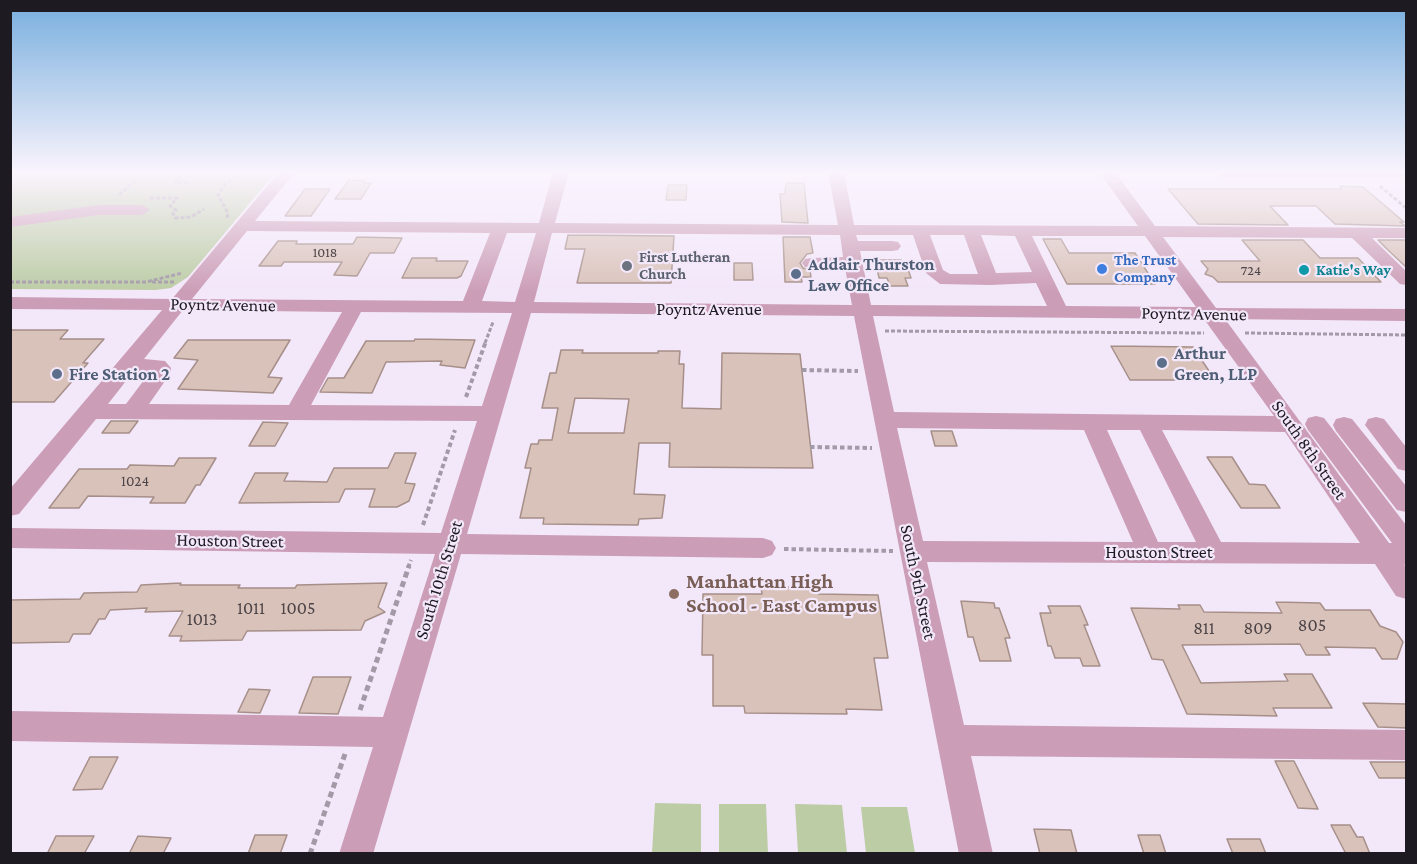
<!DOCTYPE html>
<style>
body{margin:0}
#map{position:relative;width:1417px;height:864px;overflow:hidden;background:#f3e7fa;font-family:"Crimson Pro",serif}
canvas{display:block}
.frame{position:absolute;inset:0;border:12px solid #1e1a21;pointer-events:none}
</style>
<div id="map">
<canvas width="1417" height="864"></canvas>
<div class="frame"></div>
</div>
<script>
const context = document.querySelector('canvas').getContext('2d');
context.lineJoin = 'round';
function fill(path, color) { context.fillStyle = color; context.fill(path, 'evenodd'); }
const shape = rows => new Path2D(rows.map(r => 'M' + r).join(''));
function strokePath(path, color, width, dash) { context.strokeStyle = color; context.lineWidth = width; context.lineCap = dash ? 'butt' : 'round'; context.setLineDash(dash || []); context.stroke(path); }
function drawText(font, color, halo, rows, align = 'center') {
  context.font = font + ' "Crimson Pro",serif'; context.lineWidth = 4.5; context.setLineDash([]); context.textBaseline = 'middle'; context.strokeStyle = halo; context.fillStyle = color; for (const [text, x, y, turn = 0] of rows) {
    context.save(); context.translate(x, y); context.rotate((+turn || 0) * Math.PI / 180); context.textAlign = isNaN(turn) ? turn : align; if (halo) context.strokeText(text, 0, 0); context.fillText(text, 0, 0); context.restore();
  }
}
fill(shape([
 [11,172,276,172,188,277,171,288,156,290,11,289],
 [655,803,701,804,701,853,652,853],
 [719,804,766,804,768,853,719,853],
 [795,804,842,805,847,853,798,853],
 [861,807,907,807,915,853,866,853]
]), '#bccca5');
const building = shape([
 [349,180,365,181,364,183,371,183,361,199,335,199,349,180],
 [786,183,804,183,808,223,782,222,780,194,785,194,786,183],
 [668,185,687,185,686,200,666,200,668,185],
 [1340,186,1363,187,1404,222,1400,222,1405,226,1335,224,1316,206,1270,206,1288,225,1198,224,1168,189,1342,189,1340,186],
 [305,189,330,189,311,216,285,216,305,189],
 [568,235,674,236,671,283,577,283,585,249,565,249,568,235],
 [357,237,402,238,394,253,370,253,357,276,334,275,342,262,284,262,281,266,259,266,278,241,297,241,296,244,353,244,357,237],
 [783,237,810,237,813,253,807,254,800,263,803,268,810,270,811,277,801,277,802,282,785,282,783,237],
 [1043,239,1061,239,1069,253,1135,253,1155,284,1067,284,1043,239],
 [1242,240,1303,240,1320,258,1358,258,1381,282,1218,282,1213,277,1205,274,1208,269,1201,261,1260,261,1242,240],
 [1378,240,1407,240,1407,268,1388,250,1378,240],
 [412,258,437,258,436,261,468,261,461,276,457,278,402,278,412,258],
 [880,260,901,260,902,263,906,263,911,278,905,278,908,286,890,286,887,278,879,278,876,263,881,263,880,260],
 [734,263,752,263,753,280,734,280,734,263],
 [10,330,68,330,60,339,104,339,83,363,88,363,54,402,10,402,10,330],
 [415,339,475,340,465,368,440,365,442,361,386,362,372,393,320,392,328,378,344,378,366,341,414,341,415,339],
 [188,340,290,340,268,377,282,378,273,393,178,389,198,360,174,358,188,340],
 [1111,346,1193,347,1215,380,1130,380,1111,346],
 [561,350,583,350,582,353,658,353,658,351,680,351,679,364,684,364,682,408,721,409,722,353,800,354,813,468,669,467,670,443,639,443,634,494,665,495,662,518,639,519,638,525,543,524,544,518,520,518,531,468,525,468,531,444,538,444,539,440,552,440,558,408,542,408,550,373,556,373,561,350],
 [575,398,629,399,624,433,568,433,575,398],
 [111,421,138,421,129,433,102,433,111,421],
 [263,422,288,423,275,446,249,446,263,422],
 [931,431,952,431,957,446,935,446,931,431],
 [395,453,416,453,405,483,415,484,409,501,397,507,369,507,375,489,345,489,339,502,239,503,255,473,288,473,284,481,327,482,334,468,388,468,395,453],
 [1207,457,1232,457,1249,484,1265,485,1280,508,1241,508,1207,457],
 [179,458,216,458,200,485,196,485,185,503,150,503,154,497,88,496,79,508,49,508,79,469,127,469,130,465,174,466,179,458],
 [181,583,180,585,240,585,238,588,295,588,297,585,387,583,378,607,385,612,365,621,361,630,247,631,242,640,180,641,182,636,169,636,183,611,145,612,147,608,110,610,105,619,99,619,90,634,73,634,69,642,10,643,10,600,80,599,84,593,137,592,141,585,181,583],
 [761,587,818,587,818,594,878,595,888,658,874,658,882,710,846,709,847,714,745,713,744,706,713,706,713,655,702,655,703,594,762,594,761,587],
 [961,601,994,603,995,608,999,608,1010,638,1005,638,1011,661,980,661,973,637,968,637,961,601],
 [1276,602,1320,603,1325,610,1370,610,1380,626,1396,632,1403,642,1397,659,1382,659,1375,648,1325,647,1330,655,1306,655,1300,644,1182,645,1201,683,1288,681,1284,674,1312,674,1332,708,1273,708,1277,716,1187,714,1163,660,1152,659,1131,608,1180,609,1178,605,1200,605,1204,612,1282,613,1276,602],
 [1048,606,1080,606,1088,625,1084,625,1100,666,1083,666,1080,658,1055,658,1051,646,1048,646,1040,613,1051,613,1048,606],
 [313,677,351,677,338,714,299,713,313,677],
 [249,689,270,690,260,713,238,712,249,689],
 [1363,703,1407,704,1407,728,1378,727,1363,703],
 [90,757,118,757,102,789,73,790,90,757],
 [1275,761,1294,761,1318,809,1298,808,1275,761],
 [1370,762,1407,762,1407,778,1379,778,1370,762],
 [1331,825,1350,825,1357,837,1363,837,1370,854,1346,854,1331,825],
 [1034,829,1071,830,1077,854,1040,854,1034,829],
 [255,835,287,835,280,854,248,854,255,835],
 [1138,835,1160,835,1166,854,1144,854,1138,835],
 [56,836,94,836,84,854,47,854,56,836],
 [138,836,171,838,163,854,129,854,138,836],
 [1227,839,1260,839,1266,854,1233,854,1227,839]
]);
fill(building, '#d9c2ba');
strokePath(building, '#a68f89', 1.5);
strokePath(shape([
 [187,172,175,182,191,183],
 [1380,186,1406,208],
 [119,195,139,177],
 [150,198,177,198,170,206,176,210,173,213,175,218,191,217,204,209],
 [227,218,228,213,218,195,225,184,241,172],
 [10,282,146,282,182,273],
 [152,282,175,282],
 [885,331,1204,333],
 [1245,333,1406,335],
 [485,343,493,322]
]), '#a39aa8', 3, [4, 2]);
strokePath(shape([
 [802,370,858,371],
 [466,397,486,341],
 [810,447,872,448],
 [423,525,455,430],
 [784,549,893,551],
 [408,568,411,560]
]), '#a39aa8', 4, [4.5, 3]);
strokePath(shape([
 [360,710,409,566],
 [310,854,345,754]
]), '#a39aa8', 5, [6, 4]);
fill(shape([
 [279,172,295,172,255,221,539,223,553,172,569,172,555,223,838,225,828,172,844,172,854,225,1138,226,1099,172,1115,172,1155,226,1406,228,1406,238,1372,238,1406,271,1406,285,1400,284,1352,238,1163,237,1216,308,1406,309,1406,321,1225,319,1389,543,1392,543,1308,430,1305,424,1308,418,1316,416,1324,418,1406,525,1406,564,1404,565,1406,567,1406,599,1396,596,1375,564,927,562,964,725,1406,730,1406,760,971,756,993,854,959,854,854,316,531,313,467,534,763,538,772,541,776,548,772,555,763,558,461,554,373,854,339,854,373,747,10,741,10,711,383,717,435,554,10,548,10,528,441,533,477,421,96,419,19,514,10,516,10,489,162,310,10,309,10,297,172,299,279,172],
 [247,231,490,233,463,301,192,299,247,231],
 [507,233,536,233,515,302,482,301,507,233],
 [552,233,840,235,843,257,811,258,805,259,802,263,805,267,811,268,845,268,852,305,534,302,552,233],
 [856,235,913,235,926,273,940,284,990,285,1036,283,1047,306,871,305,860,251,892,251,898,250,901,246,898,242,892,241,858,241,856,235],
 [930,235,964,235,978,274,950,274,943,270,930,235],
 [981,235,1015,236,1032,272,996,273,981,235],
 [1032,236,1145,236,1196,307,1066,306,1032,236],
 [183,310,342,312,289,405,149,404,170,374,171,368,165,361,144,359,183,310],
 [361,312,512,313,482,406,311,405,361,312],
 [873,316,1204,319,1274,416,894,412,873,316],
 [133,372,150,372,126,404,108,404,133,372],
 [897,428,1084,430,1133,542,923,541,897,428],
 [1107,430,1140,430,1196,542,1158,542,1107,430],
 [1162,430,1285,432,1360,543,1221,542,1162,430],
 [1214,172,1406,172,1406,177,1222,177,1214,172],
 [99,205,142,205,150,210,142,215,99,215,10,227,10,217,99,205],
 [1344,417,1352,419,1406,486,1406,512,1397,510,1336,431,1333,425,1336,419,1344,417],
 [1376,417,1384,419,1406,447,1406,471,1398,469,1365,425,1368,419,1376,417]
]), '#cb9db6');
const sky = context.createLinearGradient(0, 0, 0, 293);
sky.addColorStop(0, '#77aede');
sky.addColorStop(0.59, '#faf4fd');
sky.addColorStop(1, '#faf4fd00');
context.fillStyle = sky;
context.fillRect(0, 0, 1417, 293);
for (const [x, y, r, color] of [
 [627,266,6,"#6b7280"],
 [1102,269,6,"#3f7fe0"],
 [1304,270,6,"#0f9aa8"],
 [796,274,6,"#5c6f8a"],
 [1162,363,6,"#5c6f8a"],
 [57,374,6,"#5c6f8a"],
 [674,594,6,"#8d6e63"]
]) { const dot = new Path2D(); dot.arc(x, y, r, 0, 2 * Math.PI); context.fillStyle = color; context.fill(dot); strokePath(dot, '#f3e7fa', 2); }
drawText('14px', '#4d4447', null, [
 ["1018",325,253],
 ["724",1251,271]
]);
drawText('bold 15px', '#5b616d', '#f3e7fa', [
 ["First Lutheran",639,257],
 ["Church",639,274]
], 'left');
drawText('bold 15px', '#366cbe', '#f3e7fa', [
 ["The Trust",1114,260],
 ["Company",1114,277]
], 'left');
drawText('bold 15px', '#0d838f', '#f3e7fa', [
 ["Katie's Way",1316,270]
], 'left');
drawText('15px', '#4d4447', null, [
 ["1024",135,481]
]);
drawText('bold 18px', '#4e5e75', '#f3e7fa', [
 ["Addair Thurston",808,264],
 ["Law Office",808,285],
 ["Arthur",1174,353],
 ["Green, LLP",1174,374],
 ["Fire Station 2",69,374]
], 'left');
drawText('18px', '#1e1a21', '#f3e7fa', [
 ["Poyntz Avenue",223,305,1],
 ["Poyntz Avenue",709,309],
 ["Poyntz Avenue",1194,314,1],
 ["South 8th Street",1309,450,55],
 ["Houston Street",230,541,1],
 ["Houston Street",1159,552],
 ["South 10th Street",439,580,-73],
 ["South 9th Street",918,582,78]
]);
drawText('18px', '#4d4447', null, [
 ["1011",251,608],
 ["1005",298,608],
 ["1013",202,619],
 ["805",1312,625],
 ["811",1204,628],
 ["809",1258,628]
]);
drawText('bold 21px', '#785e54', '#f3e7fa', [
 ["Manhattan High",686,582],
 ["School - East Campus",686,606]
], 'left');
</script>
